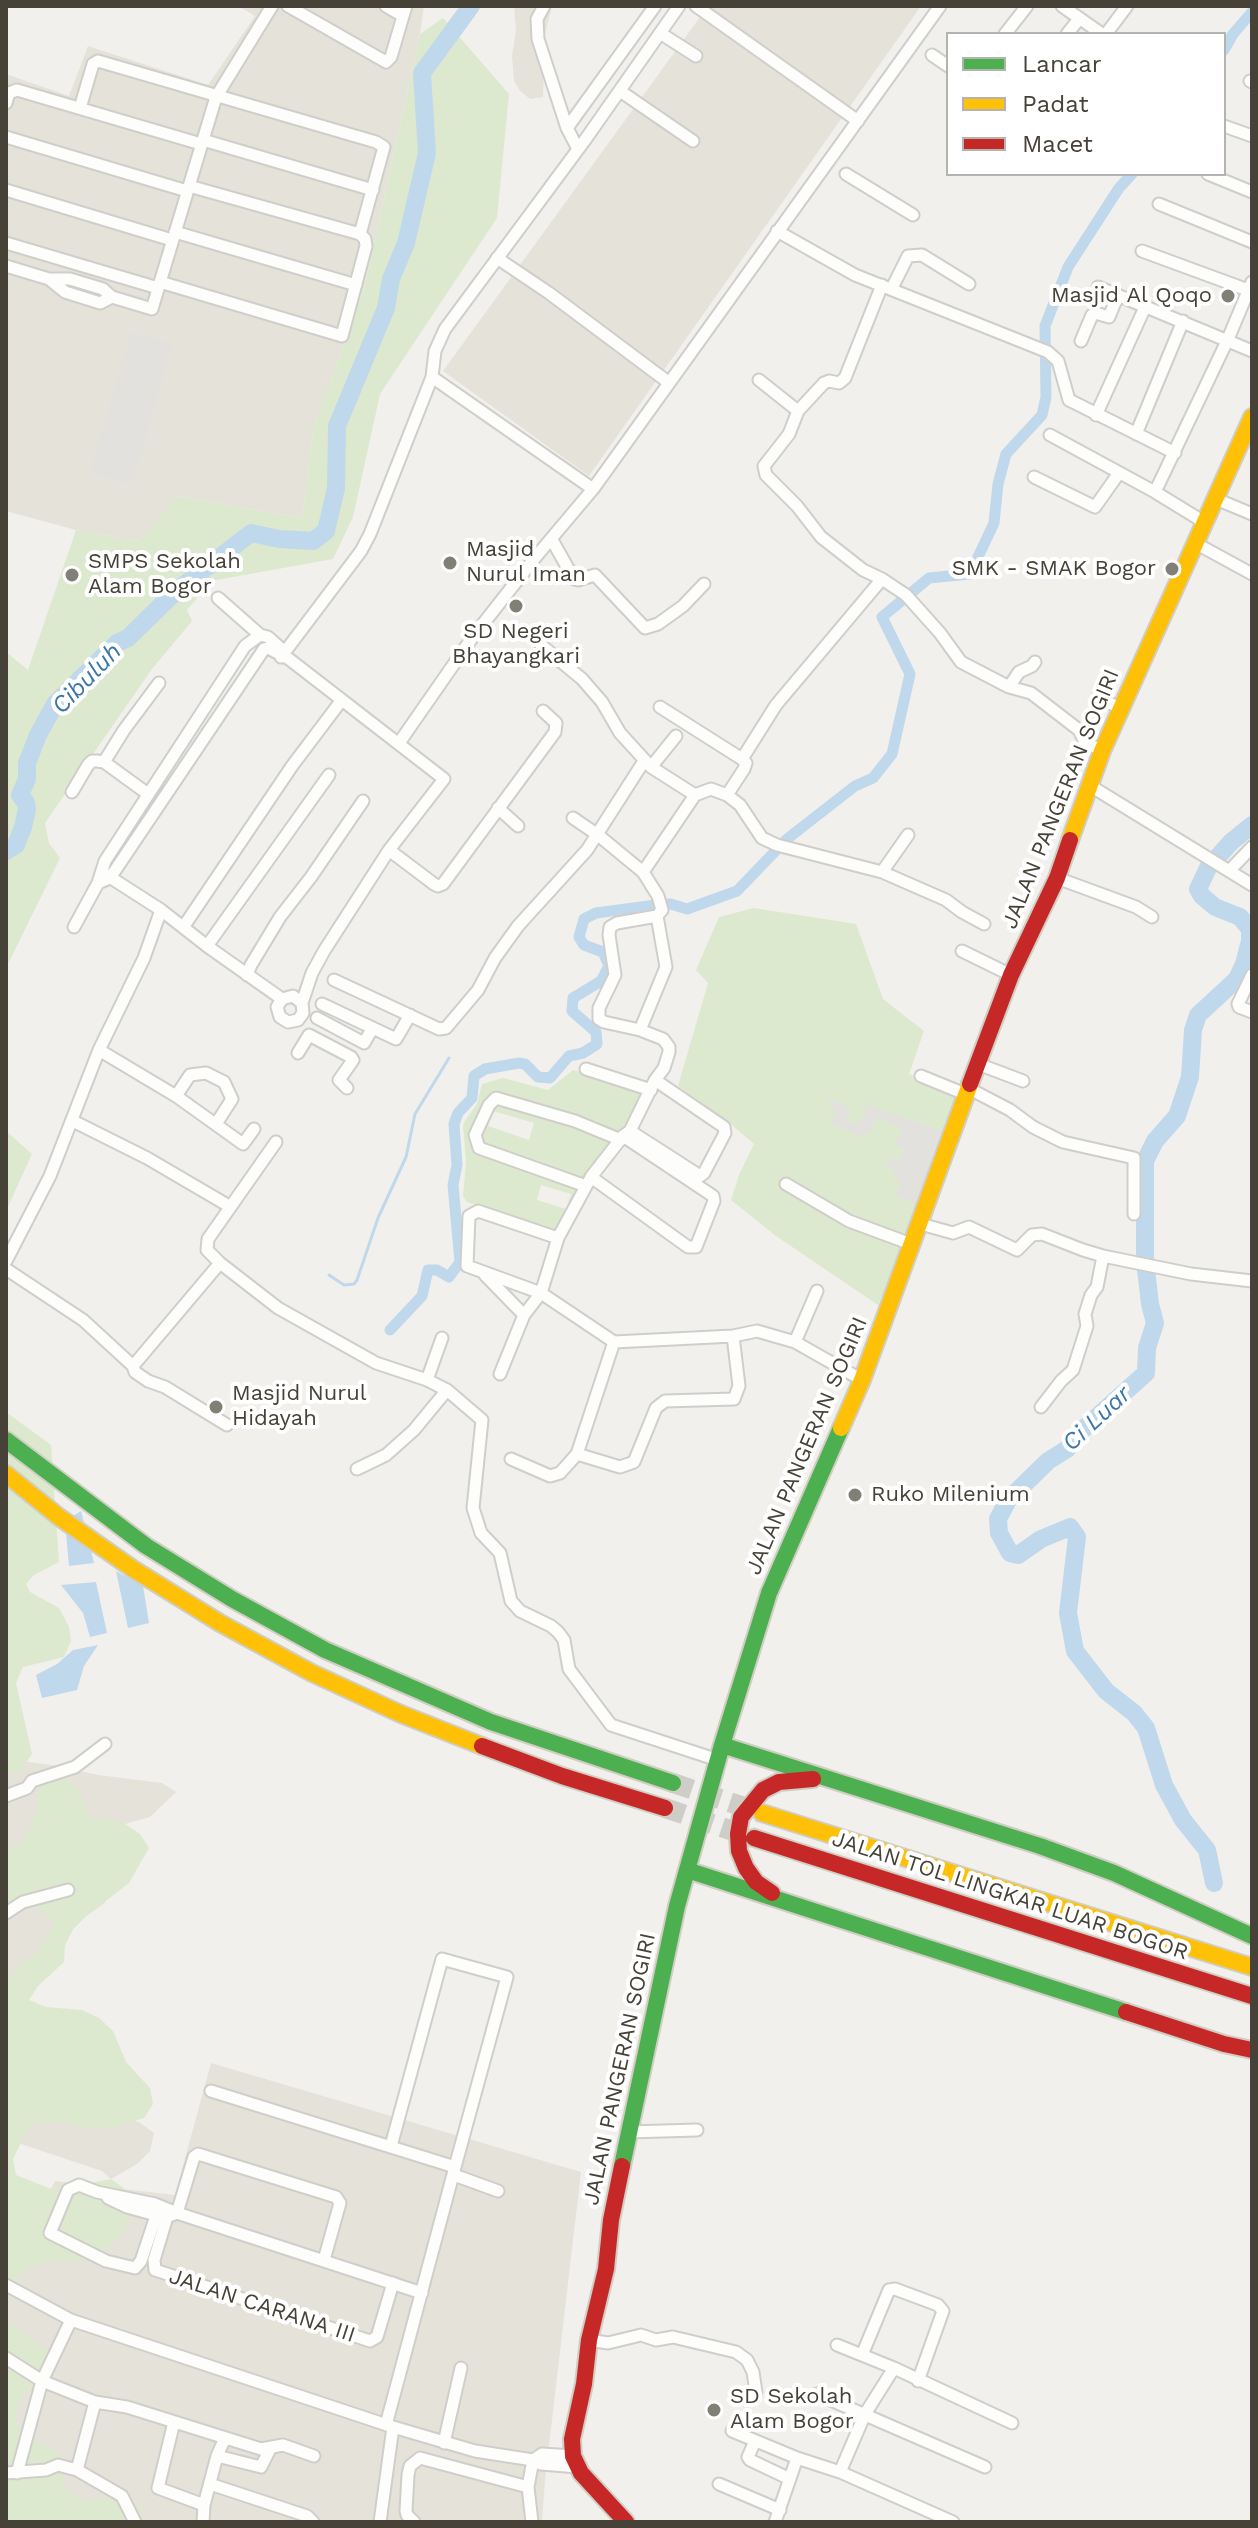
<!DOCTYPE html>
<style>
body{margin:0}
#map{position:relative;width:1258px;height:2528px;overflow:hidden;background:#f1f0ec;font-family:"Work Sans",sans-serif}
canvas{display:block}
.frame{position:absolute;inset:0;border:8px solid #474238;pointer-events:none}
.legend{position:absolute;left:946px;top:32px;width:280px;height:144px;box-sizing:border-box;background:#fff;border:2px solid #b5b3af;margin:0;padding:10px 14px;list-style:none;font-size:24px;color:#474238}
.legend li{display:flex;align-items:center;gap:16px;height:40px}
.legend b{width:40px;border:2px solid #b5b3af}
</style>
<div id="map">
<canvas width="1258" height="2528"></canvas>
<div class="frame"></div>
<ul class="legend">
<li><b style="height:10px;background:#4caf50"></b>Lancar</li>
<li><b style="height:10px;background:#ffc107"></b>Padat</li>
<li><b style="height:10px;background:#c62828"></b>Macet</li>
</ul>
</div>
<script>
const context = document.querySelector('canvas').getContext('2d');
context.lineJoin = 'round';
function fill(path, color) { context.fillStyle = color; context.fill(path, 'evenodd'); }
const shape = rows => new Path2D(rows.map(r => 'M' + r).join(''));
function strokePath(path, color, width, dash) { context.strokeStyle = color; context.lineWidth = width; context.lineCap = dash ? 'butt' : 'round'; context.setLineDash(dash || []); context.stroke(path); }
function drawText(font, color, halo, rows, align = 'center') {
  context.font = font + ' "Work Sans",sans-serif'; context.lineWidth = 8; context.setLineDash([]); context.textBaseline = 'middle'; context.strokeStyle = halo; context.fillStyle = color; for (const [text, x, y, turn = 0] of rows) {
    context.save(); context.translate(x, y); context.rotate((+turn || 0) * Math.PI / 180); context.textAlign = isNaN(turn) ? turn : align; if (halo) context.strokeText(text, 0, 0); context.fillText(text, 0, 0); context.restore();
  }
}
fill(shape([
 [238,6,424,6,420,34,365,285,313,430,302,518,178,496,138,541,76,530,6,511,6,74,69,96,88,46,208,85,255,16],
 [514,6,552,6,545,34,543,97,530,99,520,91,514,81,512,56,516,30],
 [708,6,921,6,589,476,443,371],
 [6,1759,58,1766,98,1775,162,1783,176,1792,150,1817,125,1824,115,1834,30,1833,14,1849,6,1852],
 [6,1862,93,1890,106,1902,85,1917,73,1929,65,1945,36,1966,6,1982],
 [6,2012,101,2113,139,2122,154,2133,150,2151,137,2164,111,2179,102,2171,6,2139],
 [211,2063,581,2172,545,2480,542,2522,6,2522,6,2273,55,2181,175,2195]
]), '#e5e2da');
fill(shape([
 [443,18,509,94,497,218,380,394,353,517,333,559,211,581,187,610,192,621,152,669,45,823,49,843,60,858,6,968,6,652,28,670,76,530,138,541,178,496,302,518,313,430,365,285,420,34],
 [754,908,856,924,883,999,924,1031,909,1074,966,1098,878,1305,776,1236,731,1200,739,1175,754,1144,732,1125,678,1086,708,983,696,970,719,917],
 [573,1070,641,1090,644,1093,644,1100,557,1230,552,1231,467,1202,463,1196,466,1162,463,1127,464,1122,477,1104,482,1084,503,1078,548,1090],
 [493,1111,534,1123,529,1140,488,1126],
 [541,1185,571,1194,566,1209,537,1200],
 [6,1131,32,1154,6,1211],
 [6,1412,51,1445,59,1562,34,1575,26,1584,30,1592,59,1608,69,1627,71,1641,64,1657,23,1667,16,1683,32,1754,20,1772,6,1772],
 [43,1774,62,1777,76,1787,90,1818,108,1819,125,1824,140,1834,149,1848,129,1883,85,1917,73,1929,65,1945,64,1962,38,1986,29,2000,46,2007,82,2010,99,2018,113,2031,126,2062,150,2088,153,2104,144,2118,108,2129,87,2129,66,2122,46,2121,29,2126,13,2159,16,2175,54,2190,111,2179,125,2189,131,2205,130,2223,119,2237,90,2261,49,2261,30,2267,17,2277,8,2292,6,2301,6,1979,37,1953,48,1938,55,1922,41,1909,22,1904,6,1910,6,1851,14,1849,29,1832,36,1813],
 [6,2313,11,2325,53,2355,53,2372,24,2392,17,2407,16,2424,26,2437,57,2452,64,2468,63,2485,74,2497,91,2500,110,2498,144,2508,135,2522,6,2522]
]), '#dde9ce');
fill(shape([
 [131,332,173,344,132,485,90,472],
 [830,1099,851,1109,848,1120,858,1125,869,1105,947,1133,916,1205,895,1195,900,1184,898,1183,899,1179,893,1175,895,1170,886,1166,889,1157,898,1161,904,1149,895,1144,902,1129,878,1117,869,1134,865,1132,861,1137,832,1123,835,1110,829,1105]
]), '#e3e1dd');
fill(shape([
 [81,1511,94,1563,69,1566,65,1521],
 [116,1571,143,1586,149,1623,128,1628],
 [96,1582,107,1633,90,1637,83,1613,61,1585],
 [98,1645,84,1666,77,1690,42,1698,36,1675,57,1664,73,1650]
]), '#c0d8eb');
strokePath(shape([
 [329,1275,344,1285,354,1284,357,1280,378,1218,406,1157,415,1114,449,1058]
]), '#c0d8eb', 3);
strokePath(shape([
 [1224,50,1233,34,1252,12],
 [390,1330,422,1296,428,1270,437,1270,449,1277,460,1262,453,1185,457,1165,454,1124,458,1113,472,1098,474,1076,485,1069,519,1063,525,1064,538,1077,550,1078,569,1056,583,1053,597,1044,596,1032,572,1011,573,998,601,981,609,966,603,952,584,945,579,937,584,919,596,913,656,905,671,904,687,909,737,891,787,839,855,786,873,778,892,754,910,674,882,617,929,578,970,574,994,523,998,484,1006,454,1042,415,1046,397,1045,326,1068,267,1119,188,1132,174]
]), '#c0d8eb', 11);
strokePath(shape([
 [6,851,16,845,23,827,27,809,26,803,20,795,27,779,27,763,38,735,55,704,117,643,128,638,176,591,251,533,279,539,313,541,326,531,336,488,337,426,386,308,391,279,406,243,427,153,422,73,471,6],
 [1214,1883,1207,1850,1183,1820,1164,1785,1146,1728,1134,1713,1106,1691,1075,1651,1068,1613,1077,1537,1070,1527,1041,1539,1018,1555,1010,1553,999,1533,998,1519,1008,1500,1048,1461,1067,1449,1079,1433,1146,1373,1147,1348,1155,1323,1150,1304,1145,1261,1145,1161,1155,1141,1177,1116,1190,1077,1193,1030,1198,1015,1237,979,1244,964,1250,941,1250,929,1240,917,1215,907,1202,896,1198,889,1208,868,1231,842,1252,825]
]), '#c0d8eb', 18);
strokePath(shape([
 [673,1783,762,1813],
 [665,1808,754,1838]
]), '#cfcdc8', 20, [20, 10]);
const street = shape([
 [288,6,386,62,391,57,406,6],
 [386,6,403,16],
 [544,6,537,19,538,39,567,128,578,149],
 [696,6,858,121],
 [1062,6,1102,34],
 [660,33,696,56],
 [1005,34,1027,6],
 [1067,34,1079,19],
 [1106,34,1127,6],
 [932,55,948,66],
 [1250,81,1252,82],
 [620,91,693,141],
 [6,103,9,93,17,90,201,144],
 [80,108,93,64,98,61,376,142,384,147,360,234,365,239,366,246,342,336,160,282],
 [1224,126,1252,136],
 [567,128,655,6],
 [6,137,187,191],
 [203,140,373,190],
 [846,174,913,215],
 [1208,174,1252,192],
 [189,186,360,234],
 [6,190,172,240],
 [1159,204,1252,242],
 [777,231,855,275,1048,352,1058,361,1069,400,1175,453],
 [175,232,356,285],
 [6,243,158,288],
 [1142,251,1248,290],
 [497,258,549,293,668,382],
 [6,266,49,279,70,279,103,289,112,297,152,309,216,97,272,6],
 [49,279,65,292,100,303,112,297],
 [882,285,845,378,839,383,829,381,824,383,798,411,789,434,764,466,766,475,797,506,821,537,863,570,882,579,906,595,940,633,961,662,1009,687,1031,693,1079,730,1085,742,1102,751],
 [1098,287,1252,351],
 [892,288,908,256,922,255,969,284],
 [1081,341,1092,315,1095,313,1109,317,1118,295],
 [432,377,593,489],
 [759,380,798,411],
 [1096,415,1146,305],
 [1136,434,1183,321],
 [1050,435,1155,492,1199,519,1203,530],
 [1034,477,1095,507,1119,473],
 [1155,492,1228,339,1252,282],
 [1216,499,1252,514],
 [552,540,574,579,578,580,595,575,645,628,658,624,683,606,704,584],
 [1197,544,1252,574],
 [218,598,260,635],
 [541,645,582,679,602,702,620,733,651,767],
 [281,657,361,551,370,534,432,377,435,351,445,329,585,140,679,6],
 [1009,687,1019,672,1032,666,1035,662],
 [1097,698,1121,708],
 [660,707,742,759],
 [676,736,651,767,695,795],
 [399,743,472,638,534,559,593,489,940,6],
 [104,762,124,730,159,683],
 [1089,785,1252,885],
 [72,792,88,765,92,761,97,761,104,762,148,794],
 [727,795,744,769,746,763,742,759,776,705,882,579],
 [498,808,518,826],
 [389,850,434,884,438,886,443,884,555,732,556,723,543,711],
 [1229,871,1252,847],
 [643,872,695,795,711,789,727,795,740,805,762,838,777,845,882,872,946,900,962,912,984,924],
 [882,872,908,835],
 [105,874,161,910,207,946,282,999,293,996,302,1003],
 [1057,878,1136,907,1152,917],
 [98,883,110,878,264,649,268,648,289,659,444,779,389,850,324,951,312,973,302,1003,303,1013,298,1020,288,1022,280,1017,277,1007,282,999],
 [184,926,292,766,341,701],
 [74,927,98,883,105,861,245,646,260,635,268,637,285,652],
 [207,946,329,775],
 [962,951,1011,975],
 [247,975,251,965,280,917,311,877,363,801],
 [1252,975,1238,1004,1239,1007,1252,1012],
 [334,980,439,1029,446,1028,478,990,495,958,518,926,587,850,644,761],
 [322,1004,396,1039,410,1015],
 [317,1018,364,1043,372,1029],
 [640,1030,666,967,657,916],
 [99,1050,176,1096,243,1144,254,1129],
 [298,1053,309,1035,351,1057,353,1060,351,1063,339,1080,347,1088],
 [978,1064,1023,1081],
 [586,1069,651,1090],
 [921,1076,965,1094],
 [968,1088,1010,1110,1033,1127,1063,1142,1134,1158,1134,1214],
 [176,1096,190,1075,206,1073,224,1082,232,1099,216,1124],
 [73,1121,147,1158,229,1206],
 [630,1131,700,1176,704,1173,725,1133,724,1127,655,1080],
 [276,1142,208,1239,207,1250,220,1263,278,1308,376,1363,427,1380,447,1390,482,1420,473,1508,481,1533,500,1553,511,1601,520,1611,551,1626,558,1632,564,1640,569,1669,611,1725,718,1760],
 [591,1177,688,1247,696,1247,714,1201,713,1196,623,1136],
 [786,1184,849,1221,911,1244],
 [586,1186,479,1148,475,1135,489,1105,496,1098,575,1121,621,1140],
 [917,1223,953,1233,969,1227,1017,1250,1032,1235,1042,1234,1083,1250,1103,1256,1191,1274,1252,1281],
 [558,1238,478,1211,469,1216,467,1266,541,1293,614,1342,733,1336,757,1331,795,1342,862,1380],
 [6,1261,50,1176,99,1050,144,958,161,910],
 [6,1269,83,1320,133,1366,135,1372,148,1381,165,1387,227,1425],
 [485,1275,524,1315],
 [795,1342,817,1291],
 [133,1366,220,1263],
 [500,1374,524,1315,541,1293,558,1238,591,1177,623,1136,630,1131,655,1080,664,1068,669,1052,669,1047,663,1039,640,1030,604,1022,599,1019,599,1008,615,975,609,935,610,927,617,923,657,916,662,910,658,896,643,872,598,835,573,818],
 [427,1380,442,1338],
 [1041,1407,1061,1381,1073,1370,1087,1326,1085,1314,1091,1295,1097,1287,1103,1256],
 [577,1454,620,1467,634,1462,656,1408,665,1401,734,1399,739,1386,733,1336],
 [511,1459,550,1476,560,1473,569,1463,577,1454,614,1342],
 [357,1469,386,1455,414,1430,447,1390],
 [6,1796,27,1788,32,1781,75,1767,105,1744],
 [6,1913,23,1902,68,1890],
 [211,2091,455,2167,386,2425],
 [628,2132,697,2130],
 [391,2146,442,1959,507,1977,455,2167],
 [454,2175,498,2191],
 [108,2198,127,2207,163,2217],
 [177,2213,167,2217,154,2260,155,2270,370,2341,377,2337,393,2283],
 [177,2213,194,2157,198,2154,336,2197,340,2203,324,2260],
 [156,2216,141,2261,135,2268,106,2261,50,2233,68,2190,79,2185,97,2192,155,2204,177,2213,422,2293],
 [6,2285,71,2320,393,2427,475,2451,533,2460,541,2464,578,2467],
 [589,2340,608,2343,641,2335,656,2340,673,2337,736,2352,747,2360,753,2372,756,2392],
 [837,2345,894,2368,1012,2423],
 [862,2355,889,2290,895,2289,938,2305,943,2311,918,2381],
 [6,2358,42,2381,95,2402,127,2407,261,2449,283,2445,314,2456],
 [817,2394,985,2467],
 [174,2422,158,2488,204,2505],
 [732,2431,797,2458,840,2472,953,2522],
 [755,2441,748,2457,750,2460,790,2479],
 [444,2443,461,2368],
 [217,2456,261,2467,270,2449],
 [533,2460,542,2454,573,2456],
 [77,2470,95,2402],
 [840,2472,865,2414,894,2368],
 [6,2473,46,2470,58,2465,77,2470,122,2496,135,2522],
 [17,2473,42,2381,71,2320],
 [210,2484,307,2516,313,2522],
 [719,2484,780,2510],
 [203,2522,204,2505,217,2456,225,2438],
 [380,2522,393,2427],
 [414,2522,407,2515,406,2511,408,2475,410,2466,420,2458,528,2487],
 [532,2522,528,2487,533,2460],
 [775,2522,797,2458]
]);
const fast = shape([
 [6,1440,146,1546,232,1599,325,1650,491,1722,673,1783],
 [722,1745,1040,1846,1114,1873,1252,1936],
 [687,1870,1126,2012],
 [622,2166,677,1906,722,1745,769,1593,841,1428]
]);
const slow = shape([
 [1070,840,1102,751,1252,417],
 [841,1428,862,1380,970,1084],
 [6,1474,59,1517,133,1569,220,1623,312,1673,401,1714,482,1746],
 [762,1813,1252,1967]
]);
const jam = shape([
 [970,1084,1011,975,1057,878,1070,840],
 [482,1746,562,1776,665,1808],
 [754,1838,1252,1996],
 [772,1893,756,1882,746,1868,739,1851,738,1834,741,1817,763,1790,779,1782,813,1779],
 [1126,2012,1224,2044,1252,2050],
 [622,2166,611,2220,606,2269,589,2340,584,2384,572,2439,573,2456,581,2473,626,2522]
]);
strokePath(street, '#cfceca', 15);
strokePath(fast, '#d0cdc3', 20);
strokePath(slow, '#d0cdc3', 20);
strokePath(jam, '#d0cdc3', 20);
strokePath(street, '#fdfdfc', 11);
strokePath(fast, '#4caf50', 16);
strokePath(slow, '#ffc107', 16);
strokePath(jam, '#c62828', 16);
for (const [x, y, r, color] of [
 [1228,296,8,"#827f77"],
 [450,563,8,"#827f77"],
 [1172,569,8,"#827f77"],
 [72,575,8,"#827f77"],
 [516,606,8,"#827f77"],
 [216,1407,8,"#827f77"],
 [855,1495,8,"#827f77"],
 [714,2410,8,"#827f77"]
]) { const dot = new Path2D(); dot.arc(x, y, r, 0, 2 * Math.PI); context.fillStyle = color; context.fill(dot); strokePath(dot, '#fff', 3); }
drawText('22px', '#474238', '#fff', [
 ["Masjid Al Qoqo",1212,296,"right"],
 ["Masjid",466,550],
 ["Nurul Iman",466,575],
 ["SMPS Sekolah",88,562],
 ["Alam Bogor",88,587],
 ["SMK - SMAK Bogor",1156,569,"right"],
 ["SD Negeri",516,632,"center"],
 ["Bhayangkari",516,657,"center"],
 ["Masjid Nurul",232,1394],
 ["Hidayah",232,1419],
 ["Ruko Milenium",871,1495],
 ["SD Sekolah",730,2397],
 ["Alam Bogor",730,2422]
], 'left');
drawText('22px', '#474238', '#fff', [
 ["JALAN PANGERAN SOGIRI",1061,799,-68],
 ["JALAN PANGERAN SOGIRI",807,1446,-67],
 ["JALAN TOL LINGKAR LUAR BOGOR",1010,1896,18],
 ["JALAN PANGERAN SOGIRI",620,2069,-78],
 ["JALAN CARANA III",262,2306,18]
]);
drawText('italic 24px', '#3a76aa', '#fff', [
 ["Cibuluh",87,679,-46],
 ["Ci Luar",1097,1419,-43]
]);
</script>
